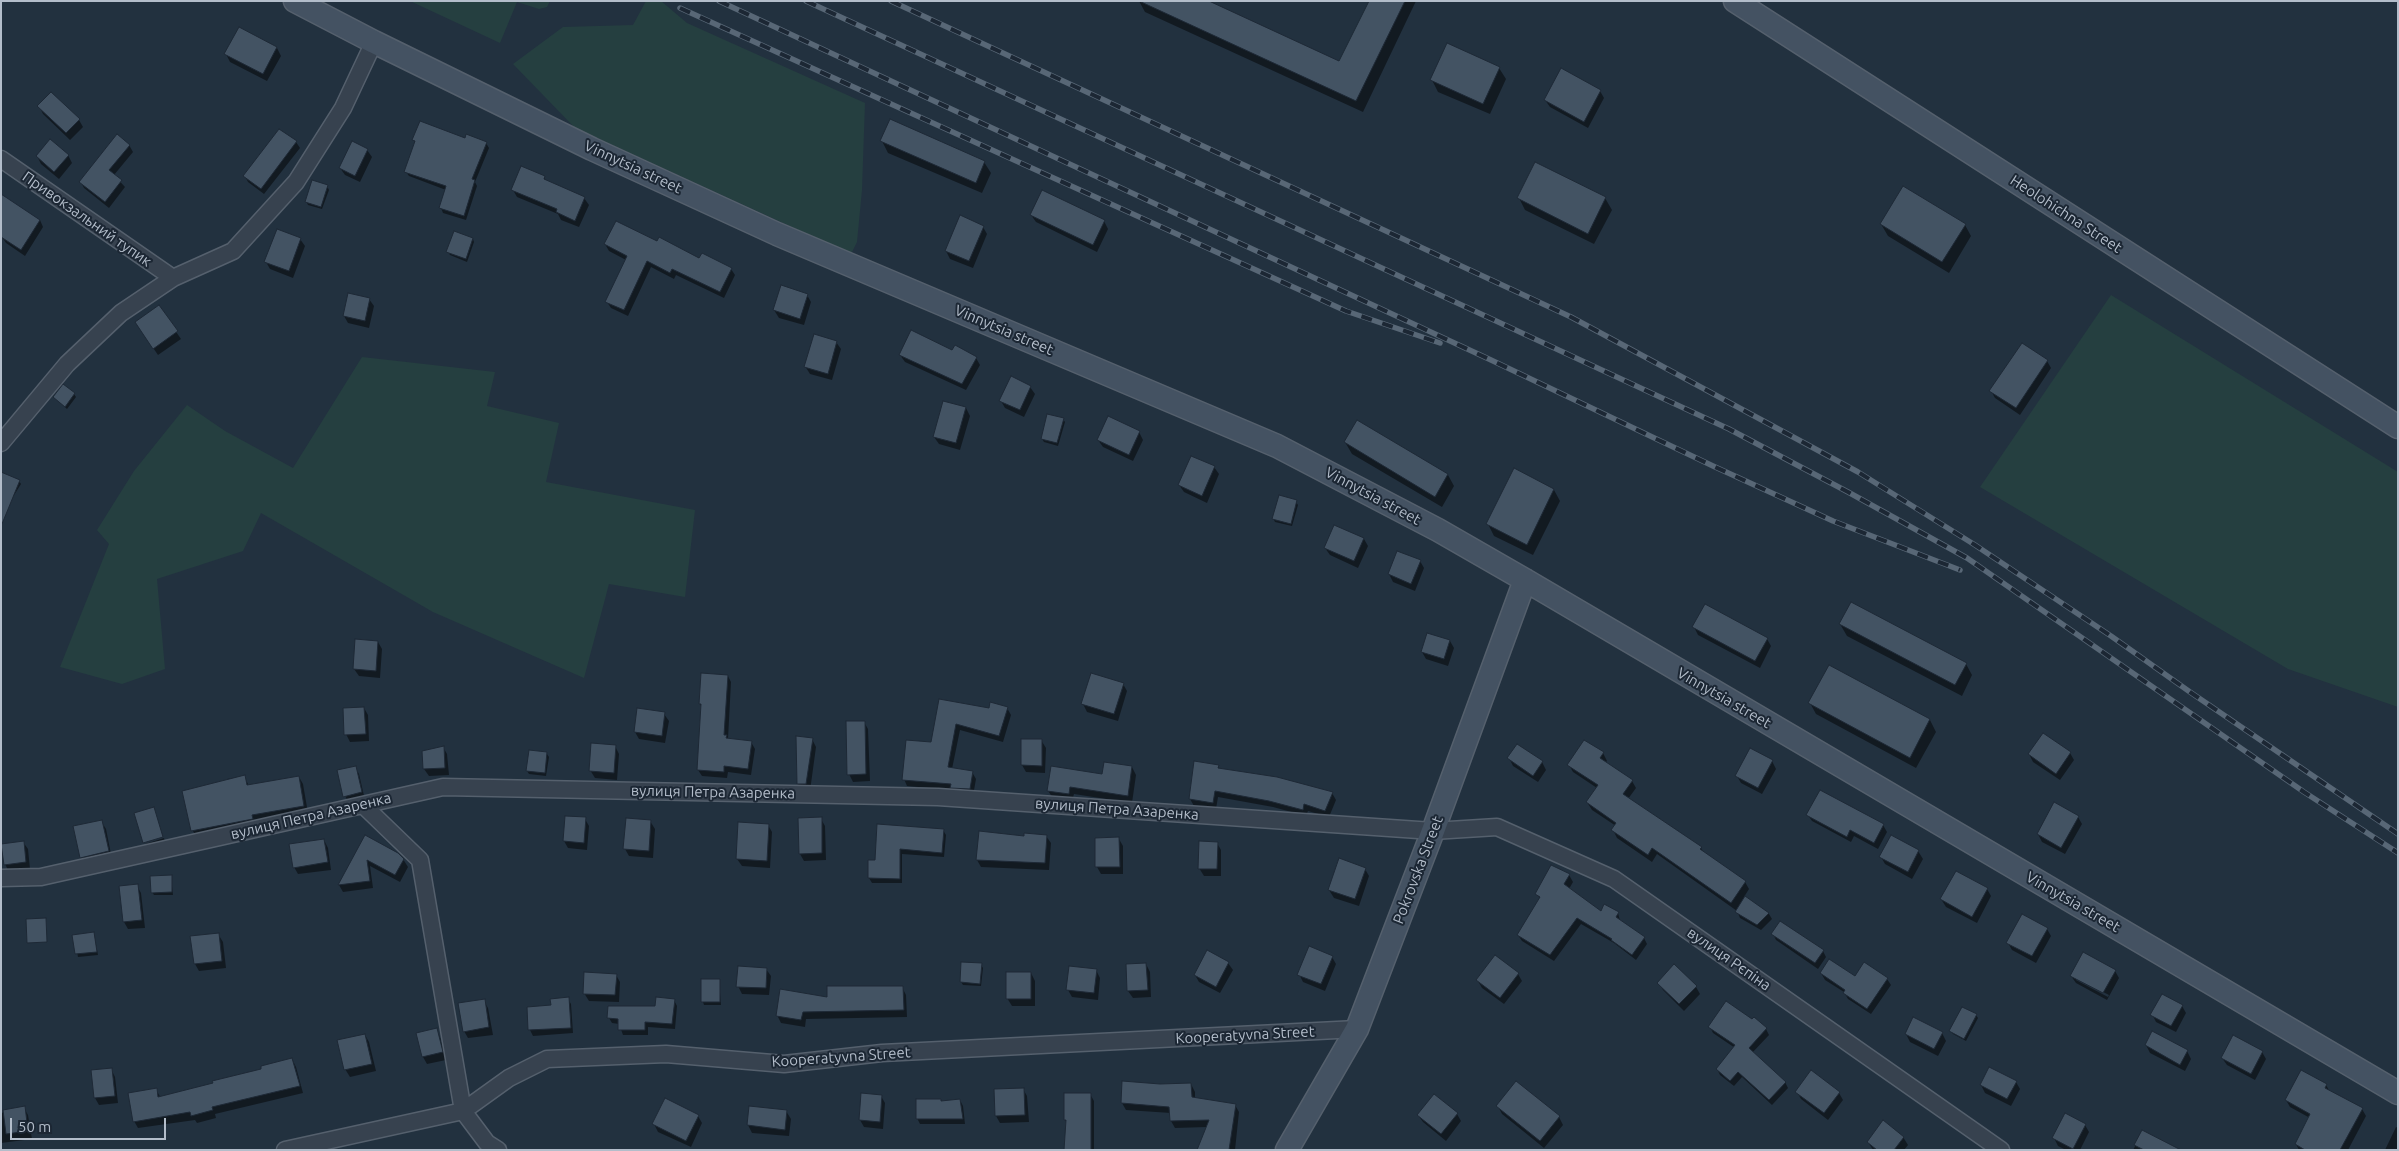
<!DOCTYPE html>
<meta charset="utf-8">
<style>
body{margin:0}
#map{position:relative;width:2399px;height:1151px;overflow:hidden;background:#22313f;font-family:Ubuntu,sans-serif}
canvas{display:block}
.frame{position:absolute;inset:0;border:2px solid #b3bdca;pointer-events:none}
.scale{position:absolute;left:10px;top:1118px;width:156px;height:22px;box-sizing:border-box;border:2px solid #b3bdca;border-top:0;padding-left:6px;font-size:15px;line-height:18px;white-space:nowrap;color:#b3bdca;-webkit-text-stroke:4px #1c2734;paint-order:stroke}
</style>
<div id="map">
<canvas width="2399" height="1151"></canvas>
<div class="frame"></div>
<div class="scale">50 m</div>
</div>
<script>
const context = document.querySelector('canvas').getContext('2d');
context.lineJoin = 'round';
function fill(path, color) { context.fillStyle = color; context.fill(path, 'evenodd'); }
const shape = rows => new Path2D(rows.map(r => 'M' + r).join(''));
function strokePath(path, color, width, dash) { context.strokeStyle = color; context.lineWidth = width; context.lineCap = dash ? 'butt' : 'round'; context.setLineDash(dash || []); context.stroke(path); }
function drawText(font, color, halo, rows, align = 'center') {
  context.font = font + ' Ubuntu,sans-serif'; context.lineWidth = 4; context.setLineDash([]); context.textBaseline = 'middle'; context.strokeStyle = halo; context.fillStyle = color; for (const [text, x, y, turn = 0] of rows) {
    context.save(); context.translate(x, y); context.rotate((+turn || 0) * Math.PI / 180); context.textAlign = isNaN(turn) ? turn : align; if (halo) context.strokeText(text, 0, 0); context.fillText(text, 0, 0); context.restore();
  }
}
fill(shape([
 [410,1,550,1,547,7,539,9,517,2,500,43],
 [646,1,661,1,687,23,865,103,862,190,857,242,851,254,575,128,513,64,563,27,633,25],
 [2111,295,2398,472,2398,707,2288,669,1980,487],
 [362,357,495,372,487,406,559,423,546,482,695,510,685,597,609,584,584,678,433,612,261,513,243,551,157,579,165,669,122,684,60,667,109,544,97,530,134,471,187,405,225,431,293,468]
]), '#253f40');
fill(shape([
 [1139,1,1206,1,1340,63,1370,1,1416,1,1363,112,1145,12],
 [239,29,277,48,281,56,267,81,230,62,226,54],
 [1499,68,1506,79,1490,114,1438,92,1432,80],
 [1600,91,1604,98,1588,128,1550,107,1545,100],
 [39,106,79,120,83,127,70,140,43,114],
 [279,131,296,142,300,148,264,194,248,182,245,176],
 [414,140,465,140,486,143,489,148,475,182,477,186,466,220,443,213,441,208,446,190,409,176,406,172,415,144],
 [882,141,984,162,991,173,982,193,888,153],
 [129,145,133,152,114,175,125,187,109,208,84,188,81,182],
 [367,150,372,157,360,182,345,175,340,168],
 [68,155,72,163,59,179,41,164,37,156],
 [544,177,547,182,584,198,589,205,579,227,561,220,558,214,517,197,513,190],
 [327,186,329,190,322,209,308,205,306,201],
 [1519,198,1605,198,1612,210,1594,244,1525,210],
 [1031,215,1104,221,1108,229,1097,252,1036,222],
 [40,220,43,227,25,256,6,243,2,237],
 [1881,224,1965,225,1971,236,1949,273,1888,236],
 [983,227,987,234,973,268,950,259,946,251],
 [300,239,305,246,293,278,270,269,266,262],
 [473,239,474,242,467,262,450,255,448,252],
 [657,243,731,269,735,275,724,298,676,275,674,279,651,267,628,316,611,308,607,302,626,260,609,251,605,244],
 [807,295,811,302,804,325,779,318,774,310],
 [369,299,374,306,369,328,348,323,344,316],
 [159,307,181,339,158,355,136,323],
 [836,342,841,349,832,380,810,374,805,366],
 [953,351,976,358,980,365,966,390,905,362,900,355],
 [2047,361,2051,368,2020,415,1995,398,1991,391],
 [1030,387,1035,394,1024,417,1005,408,1001,401],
 [74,394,76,397,67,409,54,397],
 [966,408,970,416,960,450,939,444,934,437],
 [1063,419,1065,422,1058,446,1044,442,1042,439],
 [1357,422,1448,475,1454,486,1442,507,1352,454,1345,442],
 [1139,432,1143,440,1133,461,1103,447,1098,440],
 [1214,467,1219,474,1207,503,1184,492,1179,485],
 [19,481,21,484,1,516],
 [1554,490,1560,501,1533,555,1494,536,1488,524],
 [1296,502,1298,505,1292,526,1275,522,1273,518],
 [1364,539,1368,546,1358,568,1330,555,1325,548],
 [1420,561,1424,568,1415,591,1393,582,1389,574],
 [1840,624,1966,664,1972,675,1962,696,1847,636],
 [1694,627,1767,639,1771,646,1760,668,1698,635],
 [1450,641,1454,648,1448,666,1426,659,1422,652],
 [378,642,382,649,380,678,359,676,354,669],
 [1830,667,1930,720,1936,732,1916,768,1816,714,1810,703],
 [728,676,731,682,728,739,751,742,755,749,751,775,728,772,727,778,702,776,698,770,702,708,700,704],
 [1123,684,1127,691,1118,721,1087,712,1083,704],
 [940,700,990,709,1007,708,1011,715,1003,742,960,730,952,769,972,772,976,779,973,796,953,790,907,786,904,779,932,744],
 [364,708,368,715,369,741,350,742,346,734],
 [664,714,669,721,665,743,639,739,635,732],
 [864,722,868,729,870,781,853,782,849,774],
 [812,739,816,747,810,791,802,791,798,784],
 [1041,740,1046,748,1045,773,1026,772,1022,765],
 [615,746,619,754,617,780,595,778,590,770],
 [443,747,447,754,449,775,429,776,424,769,423,752],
 [1603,753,1607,761,1605,763,1632,781,1636,788,1628,799,1701,848,1705,854,1745,882,1749,889,1744,897,1769,914,1772,919,1761,930,1740,918,1737,911,1657,854,1652,862,1617,838,1613,830,1616,826,1592,810,1587,802,1597,788,1573,772,1569,765],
 [2070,753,2074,760,2060,780,2033,762,2029,754],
 [547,754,549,757,546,776,529,774,527,771],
 [1509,758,1542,762,1546,770,1538,782,1513,766],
 [1772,761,1776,769,1762,794,1741,783,1737,776],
 [1218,766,1220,770,1332,793,1336,800,1329,817,1308,811,1306,816,1273,807,1218,797,1216,809,1194,806,1190,799],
 [355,767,359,774,365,800,349,803,345,796],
 [1132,767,1136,775,1132,803,1074,794,1072,801,1053,798,1048,791],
 [244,776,249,786,299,777,303,784,308,813,197,838,193,831,228,782,227,779],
 [1820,791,1883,825,1887,832,1878,849,1854,836,1851,842,1812,821,1808,815],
 [153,808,163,836,144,842],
 [2078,817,2082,824,2065,854,2042,842,2038,834],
 [585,819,589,826,587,850,568,848,564,841],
 [821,819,825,826,826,860,804,861,800,854],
 [101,821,106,829,112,859,86,865,82,857],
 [650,821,655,829,653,858,629,856,625,849],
 [768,825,772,832,770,868,742,866,737,859],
 [878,825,943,830,946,835,944,857,902,854,902,883,872,883,869,878,877,861],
 [1046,836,1051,843,1049,870,981,867,977,860,1025,837],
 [365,837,403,859,408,867,400,882,370,866,373,888,343,892,339,885],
 [1892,837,1918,851,1923,859,1912,879,1885,864,1881,857],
 [164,838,166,845,148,850,145,844],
 [1119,839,1123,846,1123,874,1101,874,1097,867],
 [324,840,328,848,331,870,298,874,294,867],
 [23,842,28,849,30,869,9,872,5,864],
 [1217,843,1221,850,1221,876,1204,876,1199,868],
 [1365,869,1369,876,1359,906,1334,898,1329,890],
 [1569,875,1573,882,1569,889,1601,912,1618,913,1620,921,1644,938,1647,944,1636,960,1614,943,1581,924,1554,961,1522,941,1518,935,1540,899,1537,894],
 [171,877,173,895,154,895,152,892],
 [137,886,141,893,145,928,128,929,124,922,120,887],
 [1987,889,1991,896,1977,923,1946,907,1941,899],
 [2047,929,2051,936,2036,963,2012,950,2008,943],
 [94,933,98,955,78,957,74,936],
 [218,934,223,942,226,968,199,971,195,964],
 [1773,934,1823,951,1826,957,1818,969,1776,940],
 [1332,957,1336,964,1325,991,1303,982,1299,974],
 [1228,963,1233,970,1220,993,1199,982,1195,975],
 [1146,964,1150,972,1151,997,1133,998,1128,991],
 [981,965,983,968,981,986,963,985,961,982],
 [1675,966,1696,987,1700,994,1684,1011,1663,990,1659,983],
 [766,969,771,976,769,995,742,994,738,986],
 [1096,970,1100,978,1098,1000,1072,997,1068,990],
 [2115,971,2119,978,2107,1000,2076,983,2071,976],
 [2076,978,2109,995,2108,997,2076,980],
 [1031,973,1035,981,1035,1006,1012,1006,1007,998],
 [1821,973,1855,978,1887,979,1891,985,1871,1014,1848,999,1844,992,1825,980],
 [1518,974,1522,981,1504,1004,1482,988,1478,981],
 [616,975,620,982,619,1002,589,1001,584,993],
 [719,980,721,1005,704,1005,703,1002],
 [902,987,906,995,907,1017,806,1019,805,1027,781,1023,777,1015,829,998],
 [568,999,571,1004,573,1033,533,1036,530,1030,528,1008,552,1006],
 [674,1000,677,1006,675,1029,648,1027,648,1035,623,1035,619,1024,612,1023,609,1018,656,1007],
 [484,1001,488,1008,493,1035,468,1038,464,1031],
 [2182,1006,2186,1013,2176,1032,2156,1022,2152,1014],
 [1976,1015,1978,1018,1966,1041,1953,1034,1951,1031],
 [1710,1027,1766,1029,1769,1035,1752,1053,1785,1082,1788,1088,1772,1105,1742,1077,1734,1086,1720,1075,1717,1069,1735,1048,1713,1033],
 [436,1030,440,1037,446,1060,427,1064,423,1057,418,1034],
 [1942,1033,1946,1041,1938,1056,1910,1042,1906,1034],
 [365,1035,369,1042,376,1071,350,1077,345,1069],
 [2146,1045,2187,1051,2191,1059,2185,1071,2150,1053],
 [2262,1052,2266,1059,2255,1080,2227,1065,2222,1058],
 [292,1059,296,1067,303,1093,215,1114,216,1118,197,1123,195,1120,138,1128,134,1121,156,1090,161,1098,263,1070],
 [111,1069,115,1077,118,1103,99,1105,95,1098],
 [2016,1082,2020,1089,2011,1106,1985,1093,1981,1085],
 [1191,1084,1195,1092,1195,1099,1235,1105,1239,1112,1235,1150,1198,1150,1207,1127,1175,1128,1171,1121,1171,1113,1126,1110,1122,1103,1160,1085],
 [2326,1085,2330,1092,2362,1109,2366,1116,2348,1150,2299,1150,2296,1144,2310,1118,2290,1107,2286,1100],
 [1023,1089,1027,1096,1029,1122,1000,1123,996,1116],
 [1797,1092,1839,1093,1843,1100,1828,1120,1801,1099],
 [1090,1094,1094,1101,1094,1150,1065,1150,1067,1123,1065,1120],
 [881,1096,885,1103,883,1129,864,1127,860,1120],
 [1434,1096,1457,1114,1461,1121,1446,1141,1423,1122,1418,1115],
 [941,1100,942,1102,960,1100,963,1106,965,1124,920,1124,917,1118],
 [1498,1106,1559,1117,1563,1125,1544,1148,1502,1114],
 [24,1108,28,1115,32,1139,1,1143,1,1113],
 [786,1111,791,1119,789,1136,752,1133,748,1125],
 [698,1116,702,1123,691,1147,658,1132,654,1124],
 [2085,1125,2089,1132,2080,1150,2066,1150,2058,1146,2054,1138],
 [2396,1127,2398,1128,2398,1150,2385,1150],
 [2143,1132,2171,1150,2133,1150],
 [1903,1137,1908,1145,1904,1150,1873,1150,1868,1142]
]), '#0007');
const building = shape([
 [1139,1,1209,1,1339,61,1369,1,1405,1,1356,101,1139,1],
 [239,27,277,47,263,74,224,54,239,27],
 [1447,43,1500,67,1483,104,1430,80,1447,43],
 [1561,68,1601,90,1584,122,1544,100,1561,68],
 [51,92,80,119,66,133,37,106,51,92],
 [890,119,985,161,976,183,880,141,890,119],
 [420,121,465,138,466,134,487,142,472,179,475,180,464,216,439,208,446,186,404,172,415,141,412,140,420,121],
 [279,129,297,141,261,189,243,176,279,129],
 [117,134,130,145,109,170,122,180,105,202,79,182,117,134],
 [50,139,69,155,54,172,36,156,50,139],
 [352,141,368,149,355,176,339,168,352,141],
 [1535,162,1606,197,1588,234,1517,198,1535,162],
 [521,166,545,176,544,179,585,197,575,221,556,212,557,209,511,190,521,166],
 [312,180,328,185,321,207,305,202,312,180],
 [1903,186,1966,224,1942,262,1880,224,1903,186],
 [1042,190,1105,220,1093,245,1030,215,1042,190],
 [1,194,40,220,21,250,1,237,1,194],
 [960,215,984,226,969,261,945,251,960,215],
 [616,221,657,241,659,237,699,258,702,253,732,268,720,292,672,269,670,273,647,261,624,310,605,302,627,256,604,244,616,221],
 [277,229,301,238,289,271,264,262,277,229],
 [454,231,473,238,466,259,446,252,454,231],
 [781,285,808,294,800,319,773,310,781,285],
 [348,293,370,298,365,321,343,316,348,293],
 [159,305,178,331,153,349,135,322,159,305],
 [911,330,952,350,955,345,977,357,962,384,899,355,911,330],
 [814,334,837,341,828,374,804,367,814,334],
 [2022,343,2048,360,2016,408,1989,391,2022,343],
 [1011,376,1031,386,1020,410,999,401,1011,376],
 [63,384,75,393,65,407,53,397,63,384],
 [943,401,966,407,956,443,933,437,943,401],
 [1047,414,1064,418,1057,443,1041,439,1047,414],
 [1108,416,1140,431,1129,455,1097,440,1108,416],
 [1357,420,1448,474,1435,497,1344,442,1357,420],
 [1191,456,1215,466,1202,496,1178,485,1191,456],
 [1514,468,1554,489,1527,545,1486,524,1514,468],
 [1,472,20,480,2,524,1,524,1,472],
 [1279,495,1297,500,1291,524,1272,519,1279,495],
 [1334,525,1364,538,1354,561,1324,548,1334,525],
 [1397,551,1421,560,1411,584,1388,574,1397,551],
 [1851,602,1967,663,1955,685,1839,624,1851,602],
 [1705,604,1768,638,1755,661,1692,627,1705,604],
 [1427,633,1450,640,1444,659,1421,652,1427,633],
 [355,639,378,641,376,671,353,669,355,639],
 [1829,665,1930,719,1910,758,1808,703,1829,665],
 [701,673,728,675,724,735,727,735,726,738,752,741,748,769,724,766,724,772,697,770,701,704,699,704,701,673],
 [1091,673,1124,683,1114,714,1081,704,1091,673],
 [939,699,989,708,990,702,1008,707,999,736,956,724,948,767,973,771,970,789,950,788,951,784,902,780,906,740,931,742,939,699],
 [364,707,366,734,344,735,343,708,364,707],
 [637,708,665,712,662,736,634,732,637,708],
 [846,721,865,721,866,774,847,775,846,721],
 [2043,733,2071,752,2056,774,2028,754,2043,733],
 [796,736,813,738,806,784,797,784,796,736],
 [1021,739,1042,739,1042,766,1021,765,1021,739],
 [1584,740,1604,752,1600,758,1633,780,1623,794,1702,847,1700,849,1746,881,1731,903,1652,848,1648,855,1611,830,1616,823,1586,802,1598,785,1567,765,1584,740],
 [591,743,616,745,614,773,589,771,591,743],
 [1517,744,1543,761,1533,776,1507,758,1517,744],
 [444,746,445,768,423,769,422,751,444,746],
 [1750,748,1773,760,1758,788,1735,776,1750,748],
 [529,750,547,752,545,773,526,771,529,750],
 [1194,761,1219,765,1218,768,1277,777,1333,792,1325,811,1304,804,1303,810,1269,801,1215,791,1213,803,1189,799,1194,761],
 [1104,762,1132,766,1128,796,1070,787,1069,794,1047,791,1051,766,1102,774,1104,762],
 [356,766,362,792,343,797,337,770,356,766],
 [245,775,247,785,299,776,304,806,252,815,253,819,191,831,182,791,245,775],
 [1820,790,1884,824,1874,843,1850,830,1847,837,1806,815,1820,790],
 [2054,802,2079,816,2061,848,2037,834,2054,802],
 [154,807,163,837,143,843,134,813,154,807],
 [565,816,586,817,584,843,563,841,565,816],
 [822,817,822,853,799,854,798,818,822,817],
 [626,818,651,820,649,851,623,849,626,818],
 [102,820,109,851,80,858,73,826,102,820],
 [738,822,769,824,767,861,736,859,738,822],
 [877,824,944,829,942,853,900,849,900,879,868,878,868,860,875,860,877,824],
 [979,831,1024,836,1024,833,1047,835,1045,863,976,860,979,831],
 [365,835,398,853,404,859,395,875,367,860,370,881,338,885,365,835],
 [1891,835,1919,850,1908,872,1879,857,1891,835],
 [1119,837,1120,867,1095,867,1095,838,1119,837],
 [324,839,328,862,293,868,289,844,324,839],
 [24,841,26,862,4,865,1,844,24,841],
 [1199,841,1218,842,1217,869,1198,869,1199,841],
 [1339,858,1366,868,1355,899,1328,890,1339,858],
 [1551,865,1570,874,1564,884,1601,911,1604,904,1619,912,1616,917,1645,937,1632,955,1611,940,1612,939,1577,918,1550,955,1517,935,1540,897,1535,894,1551,865],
 [1956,871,1988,888,1972,917,1940,899,1956,871],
 [172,875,172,892,151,893,150,876,172,875],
 [138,884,142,920,123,922,119,886,138,884],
 [1745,896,1769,913,1757,925,1735,912,1745,896],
 [2022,914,2048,928,2032,956,2006,943,2022,914],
 [46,918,47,942,27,943,26,919,46,918],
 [1780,921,1824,950,1815,963,1771,934,1780,921],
 [94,932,97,952,75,954,72,935,94,932],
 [219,933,222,961,194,964,190,936,219,933],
 [1309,946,1333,956,1321,984,1297,975,1309,946],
 [1207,950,1229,962,1216,987,1194,975,1207,950],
 [2083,952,2116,970,2103,993,2070,976,2083,952],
 [1495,955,1519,973,1500,998,1476,980,1495,955],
 [1829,959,1855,976,1864,962,1888,978,1867,1009,1843,993,1845,990,1820,973,1829,959],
 [961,962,982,963,980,984,960,982,961,962],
 [1146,963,1148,990,1127,991,1126,964,1146,963],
 [1674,964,1697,986,1679,1004,1657,983,1674,964],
 [738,966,767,968,766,988,736,987,738,966],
 [1069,966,1097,969,1094,993,1066,990,1069,966],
 [584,972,617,974,615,995,583,994,584,972],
 [1006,972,1031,972,1031,999,1006,999,1006,972],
 [701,979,720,979,720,1002,701,1002,701,979],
 [827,986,903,986,904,1010,803,1012,801,1020,776,1016,780,989,827,997,827,986],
 [2162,994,2183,1005,2171,1026,2150,1015,2162,994],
 [569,997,571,1028,528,1030,527,1007,551,1005,550,999,569,997],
 [656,997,675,999,672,1024,645,1022,645,1030,618,1030,618,1019,607,1018,608,1006,655,1006,656,997],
 [485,999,489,1027,463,1032,458,1003,485,999],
 [1726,1001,1752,1019,1754,1017,1767,1028,1749,1048,1786,1082,1769,1100,1738,1072,1730,1081,1716,1069,1735,1045,1708,1027,1726,1001],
 [1962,1007,1977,1014,1964,1039,1949,1031,1962,1007],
 [1913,1017,1943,1032,1934,1049,1905,1034,1913,1017],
 [437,1028,443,1052,422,1057,416,1033,437,1028],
 [2152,1031,2188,1050,2180,1065,2145,1045,2152,1031],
 [365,1034,372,1064,344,1070,337,1040,365,1034],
 [2233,1035,2263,1051,2251,1074,2221,1058,2233,1035],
 [292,1058,300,1086,212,1107,213,1110,191,1116,190,1112,133,1122,128,1093,157,1088,158,1097,213,1083,212,1081,261,1069,261,1066,292,1058],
 [1989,1067,2017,1081,2007,1099,1980,1085,1989,1067],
 [112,1068,115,1096,94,1098,91,1070,112,1068],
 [1811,1070,1840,1092,1824,1113,1795,1092,1811,1070],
 [2301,1070,2327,1084,2325,1088,2363,1108,2340,1150,2305,1150,2295,1144,2310,1114,2285,1100,2301,1070],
 [1122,1081,1160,1084,1191,1083,1192,1097,1236,1104,1229,1150,1197,1150,1209,1120,1170,1121,1169,1107,1121,1103,1122,1081],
 [1516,1081,1560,1116,1540,1141,1496,1106,1516,1081],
 [1024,1088,1025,1115,995,1116,994,1089,1024,1088],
 [861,1093,882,1095,880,1122,859,1120,861,1093],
 [1064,1093,1091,1093,1091,1150,1064,1150,1066,1120,1064,1120,1064,1093],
 [1434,1094,1458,1113,1441,1134,1417,1115,1434,1094],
 [665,1098,699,1115,686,1141,652,1124,665,1098],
 [916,1099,941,1099,941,1101,960,1099,963,1119,916,1119,916,1099],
 [25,1106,28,1131,6,1134,3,1110,25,1106],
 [749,1106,787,1110,785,1130,747,1125,749,1106],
 [2065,1113,2086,1124,2073,1149,2052,1138,2065,1113],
 [1883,1120,1904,1137,1894,1150,1877,1150,1867,1142,1883,1120],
 [2142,1130,2181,1150,2144,1150,2134,1145,2142,1130]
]);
fill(building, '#435363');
strokePath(building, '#1e2936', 1);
const street = shape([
 [1,159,173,278],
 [1,443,67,364,121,313,173,278,233,251,296,182,343,108,374,42],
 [363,805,420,860,463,1111,487,1143,498,1150],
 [1,878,41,877,443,787,938,797,1433,831,1497,827,1614,879,2001,1150],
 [285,1150,463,1111,509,1078,547,1059,666,1054,784,1064,882,1053,1357,1029]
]);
const secondary = shape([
 [295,1,374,42,592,149,777,234,1277,446,1438,530,1525,580,2398,1093],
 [1735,1,2398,427],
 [1287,1150,1357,1029,1433,831,1525,580]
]);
strokePath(street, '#55606d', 19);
strokePath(secondary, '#55606d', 25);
strokePath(street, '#37424f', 16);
strokePath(secondary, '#445262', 22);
const rail = shape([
 [719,1,1491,360,1713,466,1833,521,1960,570],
 [806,1,1729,429,1848,492,1967,558,2304,792,2398,853],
 [891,1,1571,317,1858,472,1975,545,2111,636,2190,692,2398,834],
 [680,8,1346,311,1440,343]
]);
strokePath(rail, '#586776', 5.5);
strokePath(rail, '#1c2734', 4, [11]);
drawText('15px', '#b3bdca', '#1c2734', [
 ["Vinnytsia street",633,167,25],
 ["Heolohichna Street",2066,214,33],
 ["Привокзальний тупик",87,219,35],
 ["Vinnytsia street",1004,330,23],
 ["Vinnytsia street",1373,496,28],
 ["Vinnytsia street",1724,698,30],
 ["вулиця Петра Азаренка",713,792,1],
 ["вулиця Петра Азаренка",1117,809,4],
 ["вулиця Петра Азаренка",311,816,-13],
 ["Pokrovska Street",1418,870,-69],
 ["Vinnytsia street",2073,902,30],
 ["вулиця Рєпіна",1729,959,35],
 ["Kooperatyvna Street",1245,1035,-3],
 ["Kooperatyvna Street",841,1057,-4]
]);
</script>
